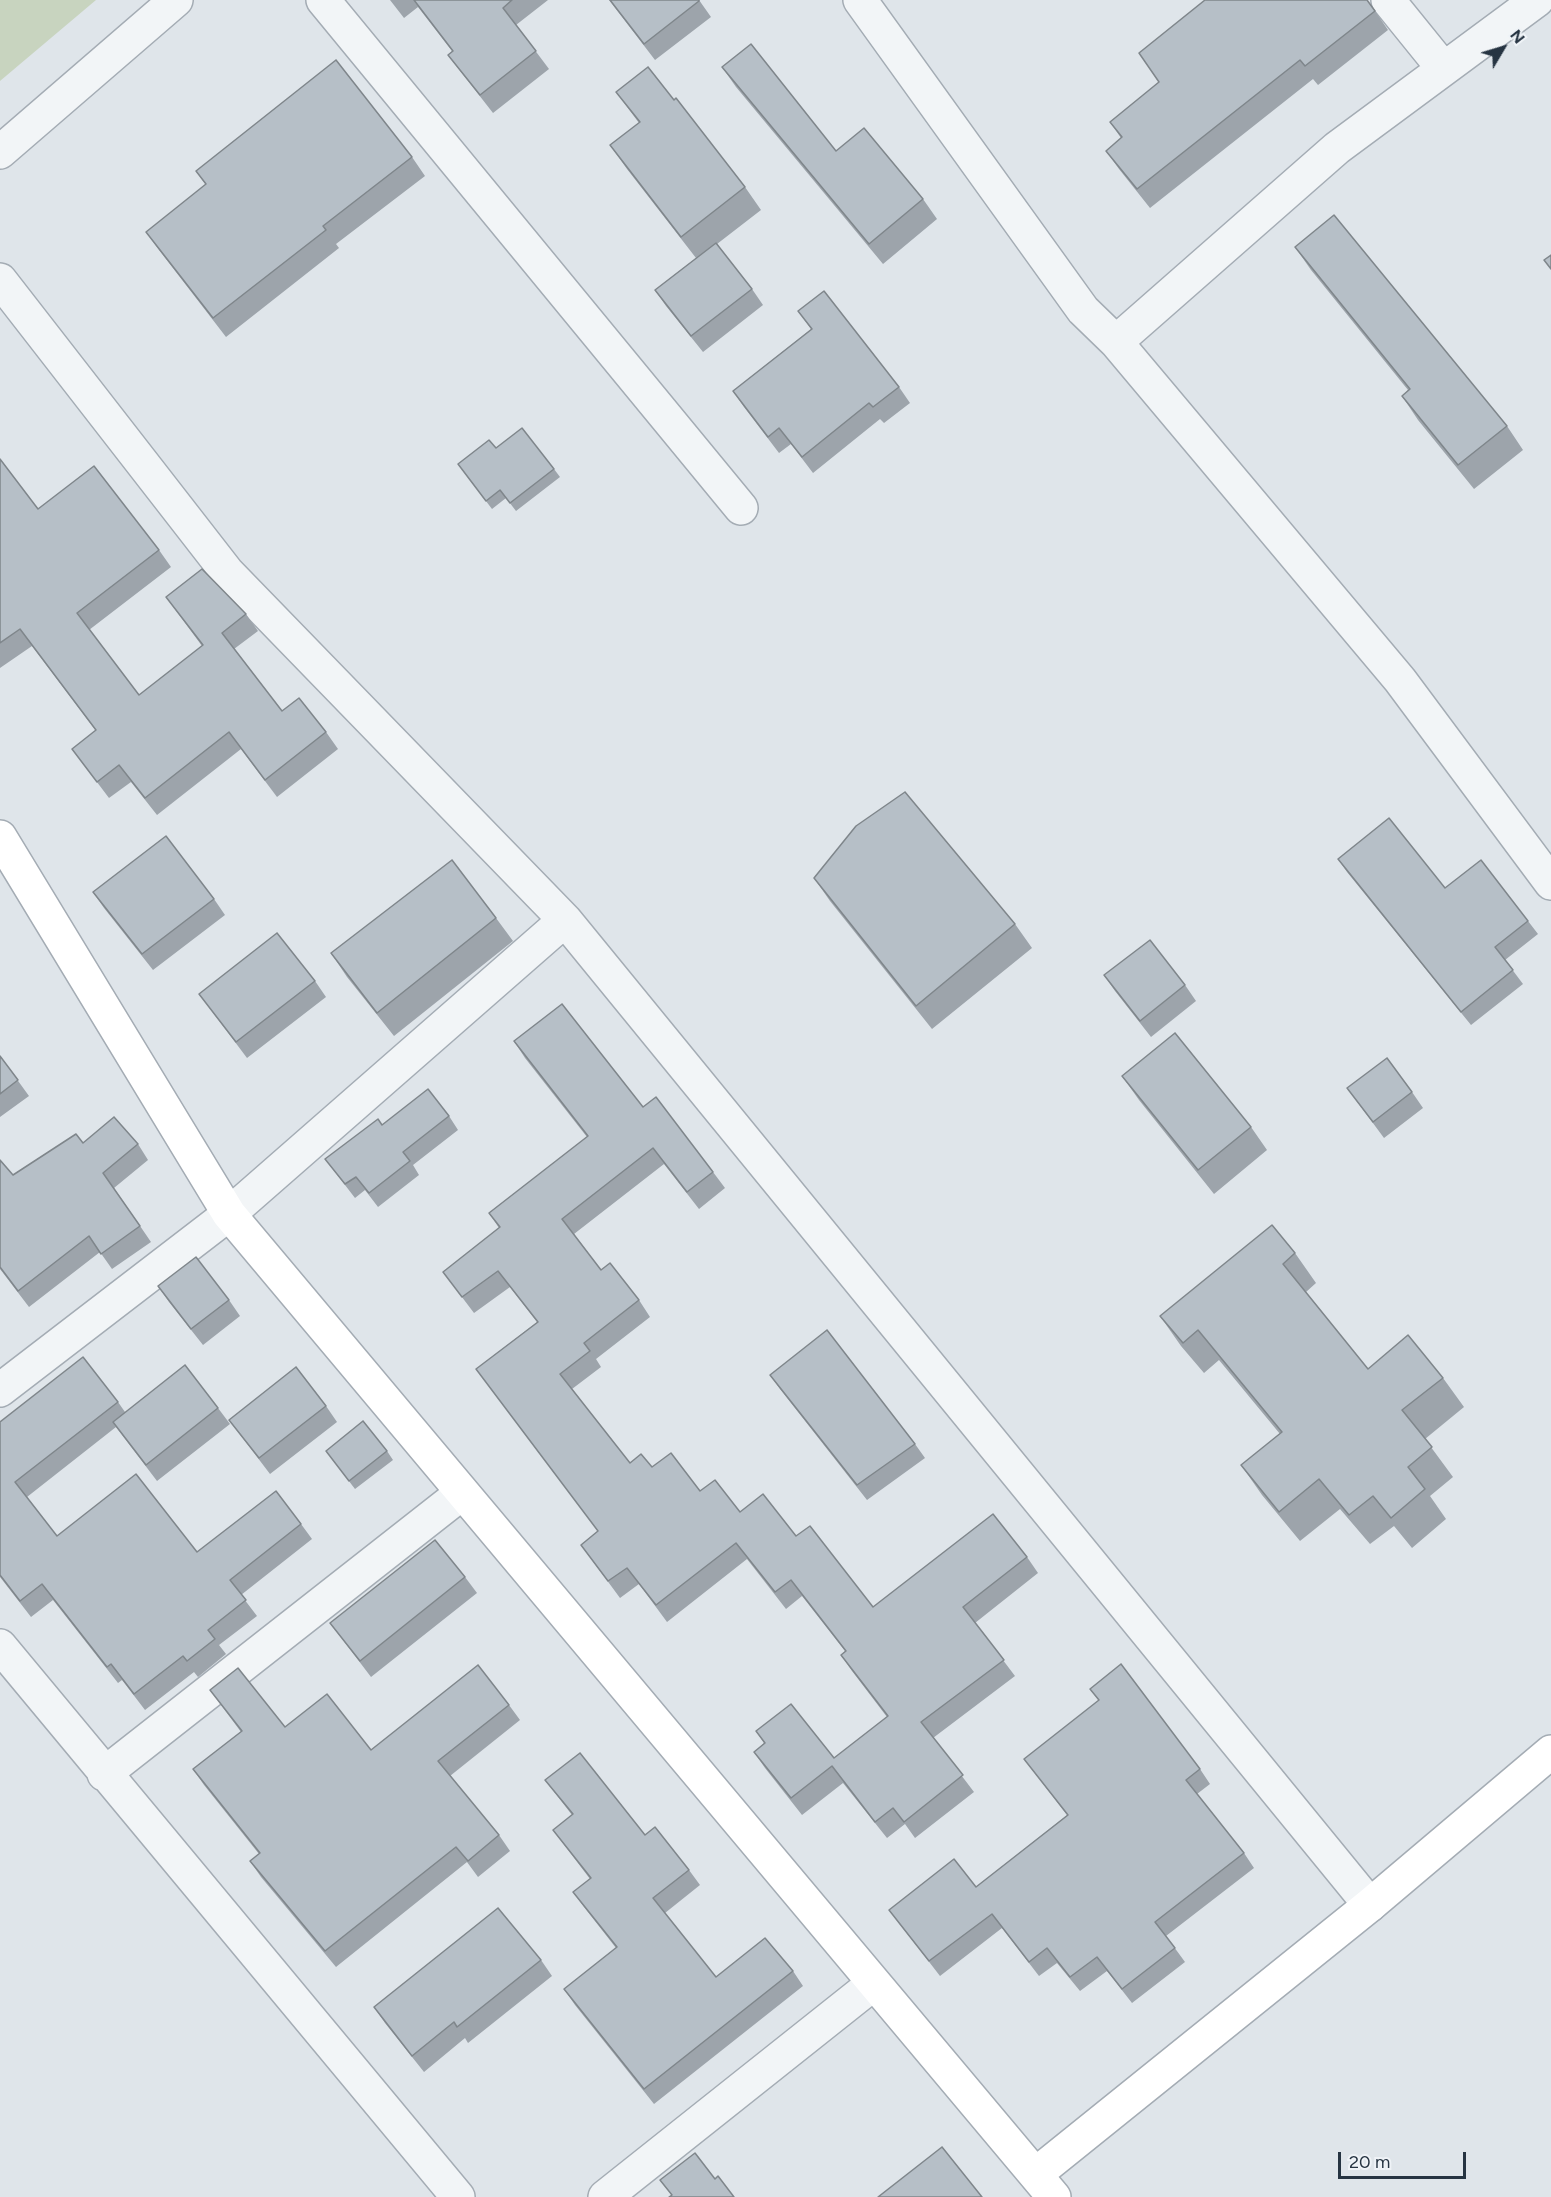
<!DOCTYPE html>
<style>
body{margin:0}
#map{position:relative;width:1551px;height:2197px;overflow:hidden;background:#dfe5ea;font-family:Figtree,sans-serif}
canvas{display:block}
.north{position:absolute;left:1473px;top:18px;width:60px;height:60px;-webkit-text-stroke:4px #eff3f7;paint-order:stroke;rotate:52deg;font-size:16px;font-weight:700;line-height:24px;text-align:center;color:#263442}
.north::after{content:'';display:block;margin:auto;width:21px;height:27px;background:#263442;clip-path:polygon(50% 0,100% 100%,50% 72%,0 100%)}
.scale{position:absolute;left:1338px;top:2152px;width:128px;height:27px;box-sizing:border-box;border:3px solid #263442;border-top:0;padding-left:8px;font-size:18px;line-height:21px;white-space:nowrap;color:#263442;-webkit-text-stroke:4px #eff3f7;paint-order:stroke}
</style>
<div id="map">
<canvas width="1551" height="2197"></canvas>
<div class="north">N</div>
<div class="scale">20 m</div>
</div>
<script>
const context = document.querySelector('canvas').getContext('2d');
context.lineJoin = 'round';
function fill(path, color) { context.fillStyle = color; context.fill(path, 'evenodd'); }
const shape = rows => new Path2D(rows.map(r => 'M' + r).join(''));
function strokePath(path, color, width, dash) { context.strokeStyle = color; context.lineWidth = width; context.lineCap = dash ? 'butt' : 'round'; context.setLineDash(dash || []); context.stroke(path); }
fill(shape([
 [0,0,96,0,0,81]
]), '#c8d4bf');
const street = shape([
 [323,0,741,508],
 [860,0,1083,310,1116,342,1400,680,1551,883],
 [1388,0,1443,68],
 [0,152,176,0],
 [0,280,227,572,565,920,1370,1905],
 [1116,342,1337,148,1537,0],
 [0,1390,229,1214,565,920],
 [0,1646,458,2197],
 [104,1774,462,1493],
 [605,2197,873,1984]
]);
const secondary = shape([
 [0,837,229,1214,1054,2197],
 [1036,2174,1370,1905,1551,1752]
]);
strokePath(street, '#a4acb4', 36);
strokePath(secondary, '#a4acb4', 36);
strokePath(street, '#f2f5f7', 33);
strokePath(secondary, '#fff', 33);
fill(shape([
 [390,0,548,0,516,25,549,69,493,113,461,72,448,55,452,51,418,7,404,18],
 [609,0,699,0,711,17,655,60],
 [1375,11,1388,30,1318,85,1313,79,1150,208,1119,169,1106,151,1121,138,1110,122,1159,82],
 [722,67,836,151,923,199,937,219,883,264,736,87],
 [616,92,674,100,745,187,761,210,717,244,752,289,763,305,703,352,666,306,655,290,696,258,627,169,610,145,639,123],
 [412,157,425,176,336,244,339,248,226,337,159,250,146,232,206,185,196,171],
 [1295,247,1507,426,1523,450,1474,489,1418,420,1402,396,1408,390,1311,270],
 [798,311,899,387,910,403,884,423,880,419,813,473,791,444,779,453,744,407,733,391,811,329],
 [496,448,554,469,560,477,516,511,506,498,492,509,458,464],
 [0,459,38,509,159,550,171,567,89,630,139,695,202,646,166,597,246,614,258,631,234,649,282,711,326,732,338,749,277,797,241,749,157,815,131,782,109,798,72,749,96,731,32,646,0,668],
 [1338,859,1445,888,1528,921,1538,934,1505,960,1523,984,1471,1025,1347,872],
 [814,878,1015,924,1032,948,932,1029,830,901],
 [93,892,214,899,225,915,153,970,104,908],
 [496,918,513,941,394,1036,347,977,331,953],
 [1104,975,1185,985,1196,1001,1151,1037,1115,991],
 [315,981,326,997,247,1058,199,994],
 [514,1041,643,1107,713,1172,725,1188,699,1209,664,1164,574,1234,601,1270,639,1300,650,1317,596,1359,601,1367,572,1389,630,1463,652,1467,740,1512,796,1536,873,1607,1027,1557,1038,1573,975,1623,1015,1676,933,1738,974,1792,915,1838,905,1824,887,1838,843,1783,802,1815,765,1768,754,1752,764,1743,756,1731,834,1758,887,1717,852,1671,841,1655,845,1651,802,1596,786,1609,747,1559,667,1622,639,1584,620,1598,581,1545,598,1531,476,1369,537,1322,510,1287,474,1313,443,1272,499,1228,489,1213,587,1137,525,1058],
 [0,1056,29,1096,0,1117],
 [1122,1076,1251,1127,1267,1150,1214,1194,1139,1100],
 [1347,1088,1412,1092,1423,1108,1384,1138],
 [449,1116,458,1130,413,1165,419,1175,378,1207,365,1190,355,1198,325,1159,382,1125],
 [83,1143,138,1144,148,1160,114,1188,151,1242,112,1269,100,1252,29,1307,0,1269,0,1160,13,1175],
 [1295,1253,1316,1283,1306,1292,1368,1369,1443,1378,1464,1407,1425,1439,1453,1477,1430,1496,1446,1519,1412,1548,1394,1526,1370,1544,1340,1509,1300,1541,1262,1495,1241,1465,1280,1434,1219,1360,1204,1373,1181,1346,1160,1316],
 [158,1286,229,1300,240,1316,203,1345,169,1302],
 [770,1375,915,1444,925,1458,867,1500,780,1389],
 [118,1402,125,1412,218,1408,230,1424,157,1481,116,1427,27,1497,57,1536,197,1552,301,1524,312,1539,241,1595,257,1616,219,1645,226,1654,198,1677,194,1672,145,1710,122,1680,118,1683,53,1600,31,1617,0,1577,0,1422],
 [326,1406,337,1422,270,1474,229,1420],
 [326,1451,387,1451,393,1460,355,1489],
 [465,1577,477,1593,371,1677,330,1623],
 [1090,1689,1200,1769,1210,1784,1197,1794,1244,1853,1254,1868,1166,1936,1185,1962,1132,2003,1107,1971,1080,1991,1057,1963,1039,1976,1002,1928,940,1976,889,1910,976,1887,1067,1815,1024,1759,1099,1701],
 [210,1690,285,1727,371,1750,509,1705,520,1720,450,1776,499,1835,510,1851,478,1877,467,1862,336,1967,261,1877,250,1861,259,1854,204,1785,193,1769,241,1732],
 [545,1780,645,1835,689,1870,700,1885,665,1913,716,1977,793,1971,803,1986,654,2104,575,2005,564,1989,616,1948,584,1907,573,1892,590,1879,553,1830,572,1815],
 [541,1960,552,1976,468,2043,465,2038,424,2072,385,2023,374,2007]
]), '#9da4ab');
const building = shape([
 [414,0,512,0,503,8,536,51,480,95,448,55,453,51,414,0],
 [610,0,699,0,699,1,644,44,610,0],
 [1205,0,1367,0,1375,11,1305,66,1300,60,1137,189,1106,151,1122,137,1110,122,1159,82,1139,53,1205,0],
 [751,44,836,151,864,128,923,199,869,244,722,67,751,44],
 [336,60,412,157,323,226,326,230,213,318,146,232,206,184,196,171,336,60],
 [648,67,674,100,676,98,745,187,681,237,610,145,640,122,616,92,648,67],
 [1334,215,1507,426,1458,465,1402,396,1410,389,1295,247,1334,215],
 [716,243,752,289,691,336,655,290,716,243],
 [1551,255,1551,269,1544,260,1551,255],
 [824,291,899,387,873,407,869,403,802,457,779,428,768,437,733,391,812,329,798,311,824,291],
 [522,428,554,469,510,503,500,490,486,501,458,464,489,440,496,448,522,428],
 [0,459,38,509,94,466,159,550,77,613,139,695,203,645,166,597,202,569,246,614,222,633,282,711,299,698,326,732,265,780,229,732,145,798,119,765,97,782,72,749,96,730,20,629,0,643,0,459],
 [905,792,1015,924,916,1006,814,878,856,826,905,792],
 [1389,818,1445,888,1481,860,1528,921,1495,947,1513,970,1461,1012,1338,859,1389,818],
 [166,836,214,899,142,954,93,892,166,836],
 [452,860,496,918,377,1013,331,953,452,860],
 [277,933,315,981,236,1042,199,994,277,933],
 [1150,940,1185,985,1140,1021,1104,975,1150,940],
 [562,1004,643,1107,656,1097,713,1172,687,1192,653,1148,562,1219,601,1270,610,1263,639,1300,584,1343,590,1351,560,1374,630,1463,641,1454,652,1467,671,1453,700,1491,715,1480,740,1512,763,1494,796,1536,810,1526,873,1607,993,1514,1027,1557,963,1607,1004,1660,921,1722,963,1775,904,1822,893,1808,875,1822,832,1766,791,1798,754,1752,765,1743,756,1731,791,1704,834,1758,888,1716,841,1655,846,1651,791,1580,775,1592,736,1543,656,1605,627,1568,608,1581,581,1545,598,1531,476,1369,538,1322,498,1271,462,1297,443,1272,500,1227,489,1213,588,1136,514,1041,562,1004],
 [1175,1033,1251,1127,1198,1170,1122,1076,1175,1033],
 [0,1056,18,1080,0,1094,0,1056],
 [1387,1058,1412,1092,1373,1122,1347,1088,1387,1058],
 [428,1089,449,1116,403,1152,410,1161,369,1193,356,1177,345,1184,325,1159,378,1119,382,1125,428,1089],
 [114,1117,138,1144,103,1173,140,1226,101,1254,89,1236,18,1291,0,1267,0,1160,13,1175,76,1134,83,1143,114,1117],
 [1272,1225,1295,1253,1283,1264,1368,1369,1408,1335,1443,1378,1402,1410,1432,1447,1408,1467,1425,1489,1391,1518,1373,1496,1349,1515,1319,1479,1279,1512,1241,1465,1282,1432,1198,1330,1183,1343,1160,1316,1272,1225],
 [196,1257,229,1300,191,1329,158,1286,196,1257],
 [827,1330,915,1444,857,1485,770,1375,827,1330],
 [83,1357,118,1402,15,1482,57,1536,136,1474,197,1552,276,1491,301,1524,230,1580,246,1600,208,1630,215,1639,187,1661,183,1656,134,1694,111,1664,107,1667,42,1584,20,1601,0,1575,0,1422,83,1357],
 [185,1365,218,1408,146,1465,113,1422,185,1365],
 [296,1367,326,1406,259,1458,229,1420,296,1367],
 [363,1421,387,1451,349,1481,326,1451,363,1421],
 [435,1540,465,1577,360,1661,330,1623,435,1540],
 [1121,1664,1200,1769,1186,1780,1244,1853,1155,1922,1175,1948,1122,1989,1097,1957,1070,1977,1047,1948,1029,1962,992,1914,929,1961,889,1910,954,1859,976,1887,1068,1815,1024,1759,1099,1700,1090,1689,1121,1664],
 [478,1665,509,1705,438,1761,499,1835,468,1861,456,1847,325,1951,250,1861,260,1853,193,1769,242,1731,210,1690,238,1668,285,1727,327,1694,371,1750,478,1665],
 [580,1753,645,1835,655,1827,689,1870,653,1898,716,1977,765,1938,793,1971,644,2089,564,1989,617,1947,573,1892,591,1878,553,1830,573,1814,545,1780,580,1753],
 [498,1908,541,1960,457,2027,454,2022,412,2056,374,2007,498,1908],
 [942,2147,982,2197,878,2197,942,2147],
 [695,2153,715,2179,718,2176,734,2197,669,2197,672,2195,660,2180,695,2153]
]);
fill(building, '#b6bfc7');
strokePath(building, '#7f868b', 1.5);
</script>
